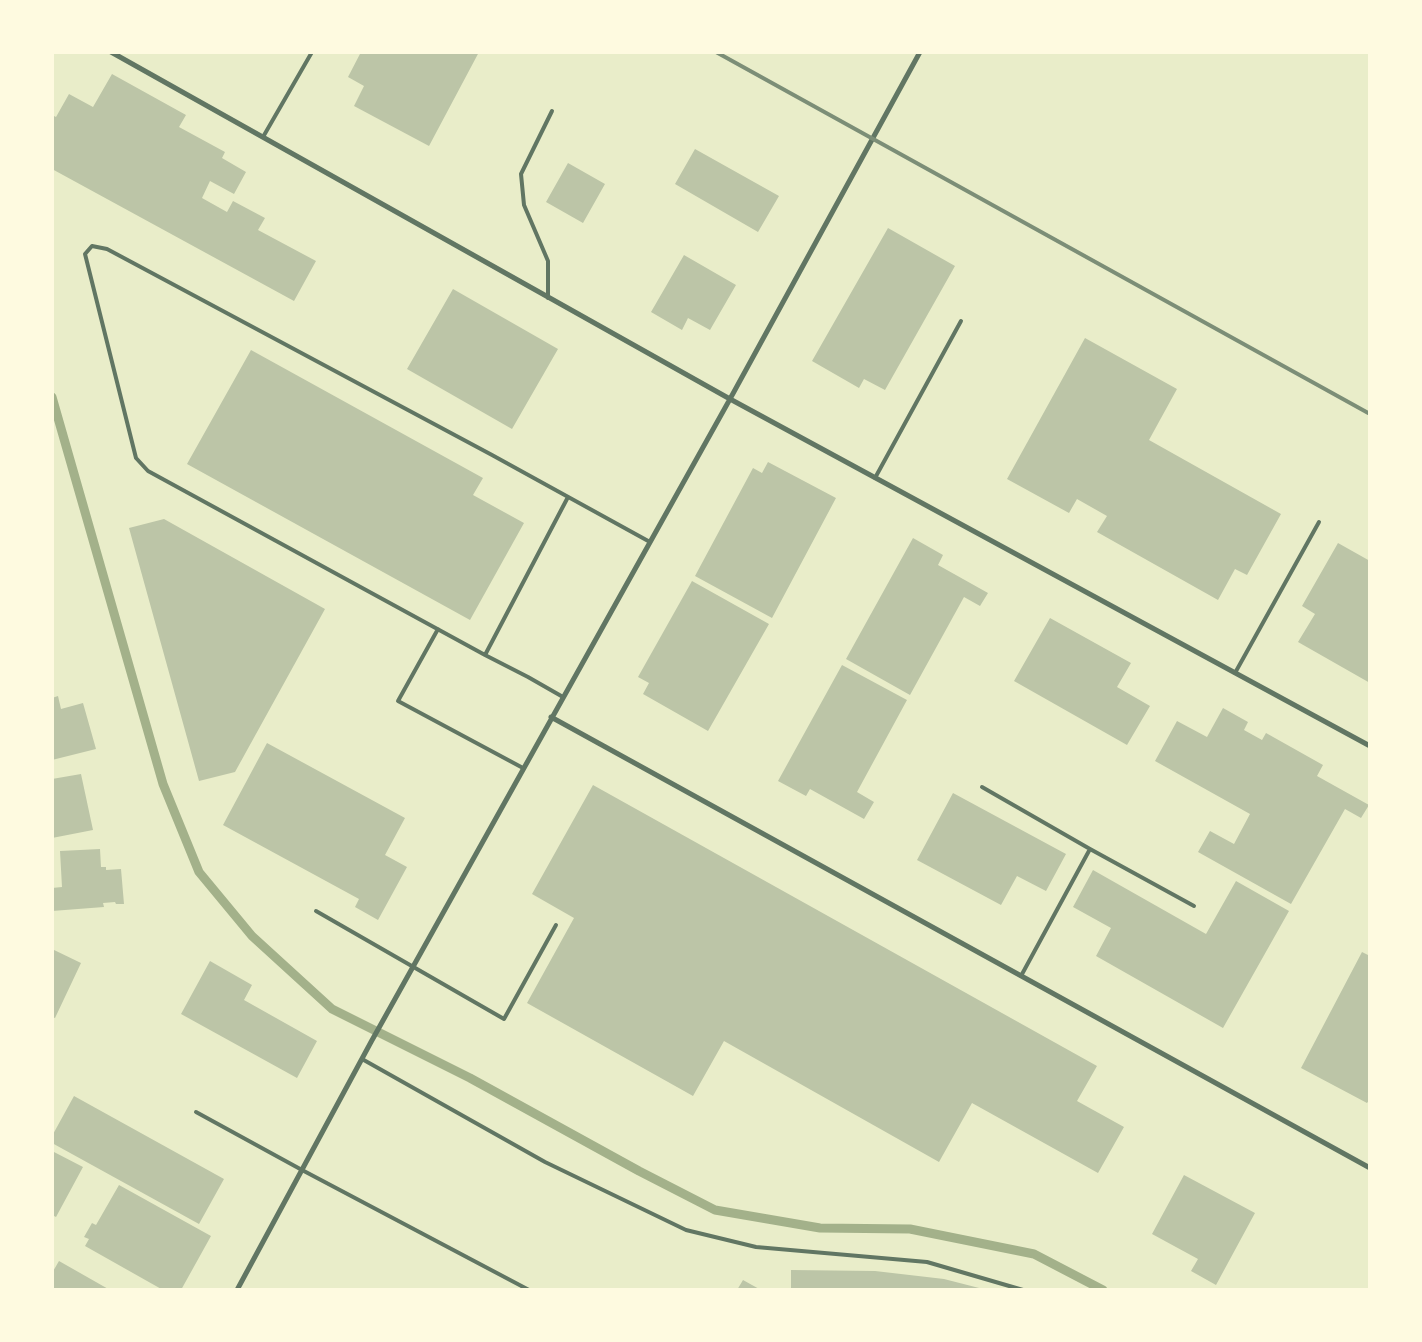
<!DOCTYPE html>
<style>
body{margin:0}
#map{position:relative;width:1422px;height:1342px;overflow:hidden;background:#e9edc9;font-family:Montserrat,sans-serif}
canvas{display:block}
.frame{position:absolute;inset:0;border:54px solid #fefae0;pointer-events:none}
</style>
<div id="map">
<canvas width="1422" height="1342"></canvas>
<div class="frame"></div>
</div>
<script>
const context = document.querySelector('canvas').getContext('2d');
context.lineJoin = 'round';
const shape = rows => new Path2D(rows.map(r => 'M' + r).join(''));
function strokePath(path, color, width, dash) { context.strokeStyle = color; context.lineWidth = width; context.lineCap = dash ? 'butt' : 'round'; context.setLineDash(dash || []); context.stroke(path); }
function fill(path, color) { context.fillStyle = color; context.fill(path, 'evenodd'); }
strokePath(shape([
 [52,397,163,784,199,872,252,936,332,1009,470,1078,639,1171,715,1210,820,1228,910,1229,1034,1254,1103,1290]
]), '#a3b18a', 9);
fill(shape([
 [361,52,479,52,429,146,354,106,364,86,348,77],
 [112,74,186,115,179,127,225,152,222,158,246,172,234,194,210,181,202,198,227,212,233,201,265,218,258,230,316,261,294,301,52,169,52,115,56,117,69,94,93,107],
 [695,149,779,196,758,232,675,184],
 [568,163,605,184,583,223,546,202],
 [888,228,955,266,885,390,864,379,859,388,812,361],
 [684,255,736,285,710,330,688,318,682,330,651,312],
 [453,289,558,349,512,429,407,369],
 [1085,338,1177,389,1149,440,1281,514,1247,575,1235,569,1218,600,1097,532,1107,516,1077,499,1069,513,1007,479],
 [251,350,483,478,473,495,524,523,470,620,187,464],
 [768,462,836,498,772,618,695,576,753,468,762,473],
 [164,519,325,609,235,772,199,781,129,528],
 [913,538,943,555,938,565,988,593,980,606,964,597,910,695,846,659],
 [1338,543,1370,561,1370,683,1298,642,1315,614,1302,606],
 [692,581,769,624,708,731,643,694,649,683,638,677],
 [1050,618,1131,663,1117,687,1150,706,1127,745,1014,681],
 [842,665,907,700,857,792,874,802,864,819,810,789,806,796,778,781],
 [58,696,61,709,83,703,96,749,52,760,52,698],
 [1223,708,1248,722,1244,730,1262,740,1266,733,1323,765,1317,776,1369,805,1361,818,1345,809,1291,904,1198,852,1210,831,1234,844,1250,814,1155,761,1177,721,1207,737],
 [267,743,405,818,385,855,407,867,378,920,355,907,359,899,223,825],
 [81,774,93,830,52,838,52,779],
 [593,785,1097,1066,1077,1101,1124,1127,1098,1173,972,1103,939,1162,724,1041,693,1096,527,1003,574,918,532,894],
 [953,793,1066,854,1046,891,1017,876,1001,905,917,860],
 [100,849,101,867,106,867,106,870,121,869,124,904,116,904,115,902,103,903,104,907,52,911,52,888,62,887,60,851],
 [1093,870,1206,934,1236,881,1289,911,1223,1028,1096,956,1111,928,1073,907],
 [52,949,81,963,55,1018,52,1017],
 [1362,952,1370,956,1370,1099,1367,1103,1301,1068],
 [210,961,252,985,244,1000,317,1041,297,1078,181,1014],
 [74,1096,224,1179,199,1224,52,1143,52,1136],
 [54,1152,83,1167,56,1217,52,1215,52,1155],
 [1184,1175,1255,1213,1216,1285,1191,1271,1198,1259,1152,1234],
 [119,1185,211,1236,181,1290,163,1290,85,1246,89,1239,84,1237,92,1223,96,1225],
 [59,1261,110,1290,52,1290,52,1273],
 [791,1270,875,1271,944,1279,983,1289,791,1290],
 [743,1280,761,1290,737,1290]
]), '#bcc5a7');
strokePath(shape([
 [263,137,312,52],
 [548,298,548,261,524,205,521,174,552,111],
 [875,478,961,321],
 [438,629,398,701,523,768],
 [485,655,568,497],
 [1235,673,1319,522],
 [563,697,528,677,485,655,148,471,136,458,85,254,92,246,107,249,492,455,650,542],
 [982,787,1090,849,1194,906],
 [316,911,504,1019,556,925],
 [1021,976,1090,849],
 [362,1059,545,1162,686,1230,756,1247,927,1262,1023,1290],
 [196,1112,302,1170,529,1290]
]), '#617663', 4);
strokePath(shape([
 [111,52,730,399,1370,746],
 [551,717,1370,1168],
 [237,1290,371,1042,730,399,920,52]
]), '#617663', 5);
strokePath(shape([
 [716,52,1370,414]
]), '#7c8e77', 4);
</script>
